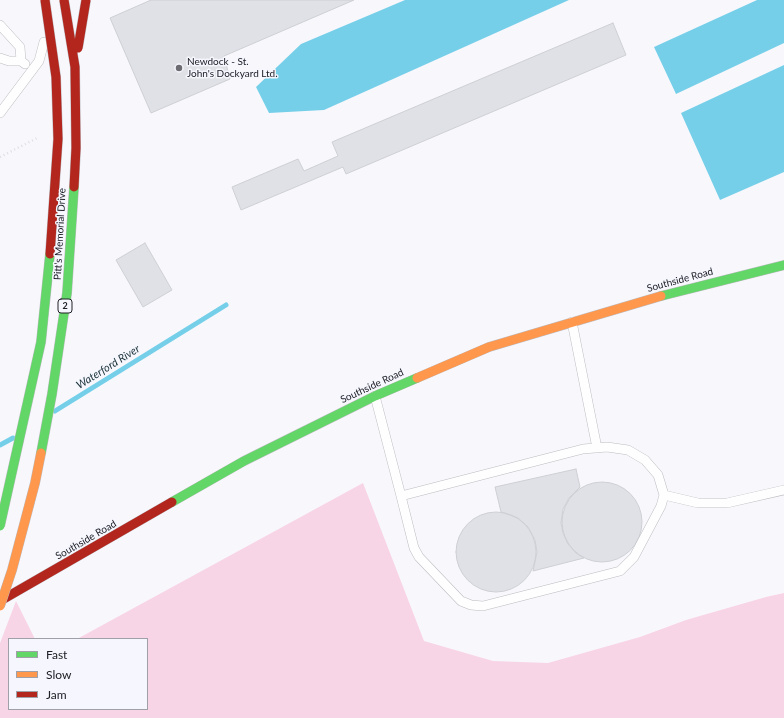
<!DOCTYPE html>
<style>
body{margin:0}
#map{position:relative;width:784px;height:718px;overflow:hidden;background:#f8f8fc;font-family:Lato,sans-serif}
canvas{display:block}
.legend{position:absolute;left:8px;top:638px;width:140px;height:72px;box-sizing:border-box;background:#f6f7fe;border:1px solid #a0a1a8;margin:0;padding:5px 7px;list-style:none;font-size:12px;color:#202027}
.legend li{display:flex;align-items:center;gap:8px;height:20px}
.legend b{width:20px;border:1px solid #a0a1a8}
</style>
<div id="map">
<canvas width="784" height="718"></canvas>
<ul class="legend">
<li><b style="height:5px;background:#63d668"></b>Fast</li>
<li><b style="height:5px;background:#ff974d"></b>Slow</li>
<li><b style="height:5px;background:#b3261e"></b>Jam</li>
</ul>
</div>
<script>
const context = document.querySelector('canvas').getContext('2d');
context.lineJoin = 'round';
function fill(path, color) { context.fillStyle = color; context.fill(path, 'evenodd'); }
const shape = rows => new Path2D(rows.map(r => 'M' + r).join(''));
function strokePath(path, color, width, dash) { context.strokeStyle = color; context.lineWidth = width; context.lineCap = dash ? 'butt' : 'round'; context.setLineDash(dash || []); context.stroke(path); }
function drawText(font, color, halo, rows, align = 'center') {
  context.font = font + ' Lato,sans-serif'; context.lineWidth = 3; context.setLineDash([]); context.textBaseline = 'middle'; context.strokeStyle = halo; context.fillStyle = color; for (const [text, x, y, turn = 0] of rows) {
    context.save(); context.translate(x, y); context.rotate((+turn || 0) * Math.PI / 180); context.textAlign = isNaN(turn) ? turn : align; if (halo) context.strokeText(text, 0, 0); context.fillText(text, 0, 0); context.restore();
  }
}
fill(shape([
 [363,483,424,641,493,661,548,663,640,637,686,620,766,597,784,593,784,718,0,718,0,643,16,601,35,639,9,639,9,709,147,709,147,639,77,639]
]), '#f8d4e7');
fill(shape([
 [405,0,569,0,324,110,269,113,256,87,301,44],
 [757,0,784,0,784,43,676,94,654,47],
 [784,65,784,172,720,200,681,113]
]), '#76cfe9');
strokePath(shape([
 [55,411,226,305],
 [0,445,13,438]
]), '#76cfe9', 5);
const building = shape([
 [151,0,354,0,224,56,230,79,151,113,110,18,151,0],
 [613,23,626,55,346,174,343,167,241,210,232,187,298,159,304,171,338,156,332,142,613,23],
 [145,243,172,290,143,307,116,260,145,243],
 [576,469,580,487,569,498,563,509,561,523,563,533,568,544,576,553,584,558,533,571,537,552,535,540,528,527,518,518,501,512,495,487,576,469],
 '562 522a40 40 0 1 1 80 0a40 40 0 1 1-80 0Z',
 '456 552a40 40 0 1 1 80 0a40 40 0 1 1-80 0Z'
]);
fill(building, '#dfe1e6');
strokePath(building, '#cdcfd4', 1);
const lane = shape([
 [0,25,20,47,21,61],
 [0,58,9,61,21,61,25,64],
 [0,113,39,61,44,42],
 [572,322,597,448],
 [375,396,401,496,414,548,419,557,461,601,471,605,483,606,620,571,634,557,661,506,664,495,658,475,645,460,628,450,607,447,583,449,401,496],
 [664,495,698,503,727,503,784,490]
]);
const fast = shape([
 [661,296,784,265],
 [172,502,244,461,375,396,417,378]
]);
const slow = shape([
 [417,378,489,347,661,296]
]);
const jam = shape([
 [0,601,172,502]
]);
strokePath(lane, '#bcbcc1', 10);
strokePath(fast, '#bcbcc1', 10);
strokePath(slow, '#bcbcc1', 10);
strokePath(jam, '#bcbcc1', 10);
strokePath(shape([
 [0,157,39,137]
]), '#dfdfe1', 2.5, [1, 3]);
strokePath(lane, '#fefeff', 9);
strokePath(fast, '#63d668', 9);
strokePath(slow, '#ff974d', 9);
strokePath(jam, '#b3261e', 9);
const fastBridge = shape([
 [41,453,52,394,67,293,74,187],
 [0,526,41,342,50,254]
]);
const slowBridge = shape([
 [0,606,12,570,35,483,41,453]
]);
const jamBridge = shape([
 [45,0,56,77,58,139,50,254],
 [64,0,75,67,76,148,74,187],
 [78,48,86,0]
]);
strokePath(fastBridge, '#bcbcc1', 10, []);
strokePath(slowBridge, '#bcbcc1', 10, []);
strokePath(jamBridge, '#bcbcc1', 10, []);
strokePath(fastBridge, '#63d668', 9);
strokePath(slowBridge, '#ff974d', 9);
strokePath(jamBridge, '#b3261e', 9);
for (const [x, y, r, color] of [
 [179,68,4,"#6c6c72"]
]) { const dot = new Path2D(); dot.arc(x, y, r, 0, 2 * Math.PI); context.fillStyle = color; context.fill(dot); strokePath(dot, '#f6f7fe', 1.5); }
for (const [x, y, w] of [
 [65,306,14]
]) { const box = new Path2D(); box.roundRect(x - w / 2, y - 7, w, 14, 3); context.fillStyle = '#f6f7fe'; context.fill(box); strokePath(box, '#202027', 1); }
drawText('bold 9px', '#202027', null, [
 ["2",65,306]
]);
drawText('10px', '#202027', '#f6f7fe', [
 ["Newdock - St.",187,62],
 ["John's Dockyard Ltd.",187,74]
], 'left');
drawText('10px', '#202027', '#f6f7fe', [
 ["Pitt's Memorial Drive",60,234,-87],
 ["Southside Road",680,280,-15],
 ["Southside Road",372,386,-25],
 ["Southside Road",86,540,-30]
]);
drawText('italic 11px', '#1c3239', '#f6f7fe', [
 ["Waterford River",108,367,-32]
]);
</script>
